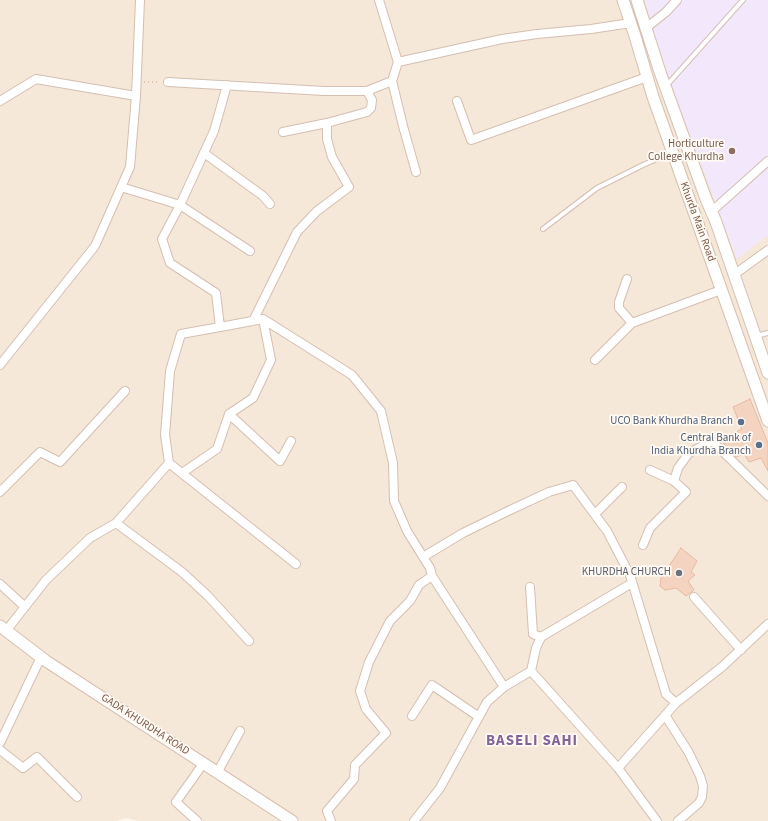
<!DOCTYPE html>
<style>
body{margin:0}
canvas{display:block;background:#fef6eb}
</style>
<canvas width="768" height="821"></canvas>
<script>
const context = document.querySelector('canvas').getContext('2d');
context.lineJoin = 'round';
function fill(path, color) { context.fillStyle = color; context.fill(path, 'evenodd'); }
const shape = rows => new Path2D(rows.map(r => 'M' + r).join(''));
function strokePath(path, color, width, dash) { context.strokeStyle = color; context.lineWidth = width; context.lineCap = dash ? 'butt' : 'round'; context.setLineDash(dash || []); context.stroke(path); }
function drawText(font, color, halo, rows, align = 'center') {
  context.font = font + ' "Source Sans 3",sans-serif'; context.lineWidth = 3.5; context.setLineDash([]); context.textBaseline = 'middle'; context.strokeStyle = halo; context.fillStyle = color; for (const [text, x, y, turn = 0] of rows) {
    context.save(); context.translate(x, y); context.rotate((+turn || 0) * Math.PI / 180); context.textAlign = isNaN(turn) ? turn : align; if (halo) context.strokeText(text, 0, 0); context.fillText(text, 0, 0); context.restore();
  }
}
fill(shape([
 [0,0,768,0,768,821,138,821,126,818,117,821,0,821]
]), '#f6e8d9');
fill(shape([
 [645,0,768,0,768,235,737,259,664,68]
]), '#f3e7fb');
const building = shape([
 [750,399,768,443,768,471,761,458,749,462,744,454,736,457,723,443,726,443,723,438,742,429,733,407,750,399],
 [681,548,697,561,691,572,695,575,688,581,694,590,686,596,676,588,665,590,660,586,661,578,681,548]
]);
fill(building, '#f4d4c1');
strokePath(building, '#e8b9a1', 1);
const lane = shape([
 [667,85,743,0],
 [543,229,597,188,643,165,672,152],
 [756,336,768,333]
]);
const street = shape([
 [379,0,398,62],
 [646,28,666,12,677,0],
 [392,81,403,126,416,172],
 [168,82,324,91,367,91,392,81,398,62,502,39,537,34,591,29,631,23],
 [0,101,36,79,136,96],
 [457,101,471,140,647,77],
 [283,132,327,123,367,112,371,108,372,100,367,91],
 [204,153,263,196,270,204],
 [121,187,180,205,250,251],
 [712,211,768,161],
 [735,274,768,250],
 [627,279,619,302,619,308,632,323],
 [253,321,297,232,317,211,349,187,332,157,327,139,327,123],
 [220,327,263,319,352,375,381,411,393,463,394,501,407,531,430,568,432,576,504,687],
 [595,360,632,323,721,290],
 [0,365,95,246,130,167,136,96,140,0],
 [229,414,280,461,291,441],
 [169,463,296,564],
 [650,470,674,481,678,468,689,453,712,441,768,496],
 [182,473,217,449,229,414,253,398,271,360,263,319],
 [0,492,40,452,60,462,125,391],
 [595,514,622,487],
 [116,523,182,572,208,596,249,641],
 [643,545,650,528,686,492,674,481],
 [423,557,463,533,508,511,549,492,573,485,607,531,630,575,666,694,676,703,723,666,768,624],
 [0,584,25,607],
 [530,587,533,634,541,637,632,583],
 [694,597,741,650],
 [6,631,46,580,90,538,116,523,169,463,165,435,170,371,181,334,220,327,216,293,170,263,162,239,180,205,214,131,227,85],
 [531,671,536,648,541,637],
 [665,715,689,753,700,776,703,786,702,797,699,803,678,821],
 [412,716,432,685,479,717],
 [0,743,41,657],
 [0,750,23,768,37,757,77,797],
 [217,773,240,731],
 [197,821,176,802,203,764],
 [331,821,327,811,354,779,355,765,386,733,366,709,360,691,369,662,390,621,410,601,419,585,432,576],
 [414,821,440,788,487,702,504,687,531,671,618,768],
 [657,821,618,768,676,703]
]);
const secondary = shape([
 [623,0,635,36,653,97,768,421],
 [637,0,660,72,706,199,716,222,768,373],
 [0,626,46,661,292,821]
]);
strokePath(lane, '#d4bfb2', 6);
strokePath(street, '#d4bfb2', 10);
strokePath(secondary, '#d7bfaf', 13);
strokePath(shape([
 [144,82,160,82]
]), '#dbb7a3', 1.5, [1, 3]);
strokePath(lane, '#fff', 4);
strokePath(street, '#fff', 8);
strokePath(secondary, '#fff', 11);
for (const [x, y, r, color] of [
 [732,151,4,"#8d6e63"],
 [741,422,4,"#5c6f8a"],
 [759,445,4,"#5c6f8a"],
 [679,573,4,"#6b7280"]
]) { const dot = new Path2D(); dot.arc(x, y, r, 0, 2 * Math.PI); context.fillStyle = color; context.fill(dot); strokePath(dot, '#fffaf3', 1.5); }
drawText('11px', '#785e54', '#fffaf3', [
 ["Horticulture",724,145],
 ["College Khurdha",724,158]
], 'right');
drawText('11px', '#7b5b4c', '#fffaf3', [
 ["Khurda Main Road",697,222,70],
 ["GADA KHURDHA ROAD",145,725,33]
]);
drawText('11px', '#4e5e75', '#fffaf3', [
 ["UCO Bank Khurdha Branch",733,422],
 ["Central Bank of",751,439],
 ["India Khurdha Branch",751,452]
], 'right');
drawText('11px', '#5b616d', '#fffaf3', [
 ["KHURDHA CHURCH",671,573]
], 'right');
context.letterSpacing = '1px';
drawText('bold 15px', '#846497', '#fffaf3', [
 ["BASELI SAHI",532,742]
]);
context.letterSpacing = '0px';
</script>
